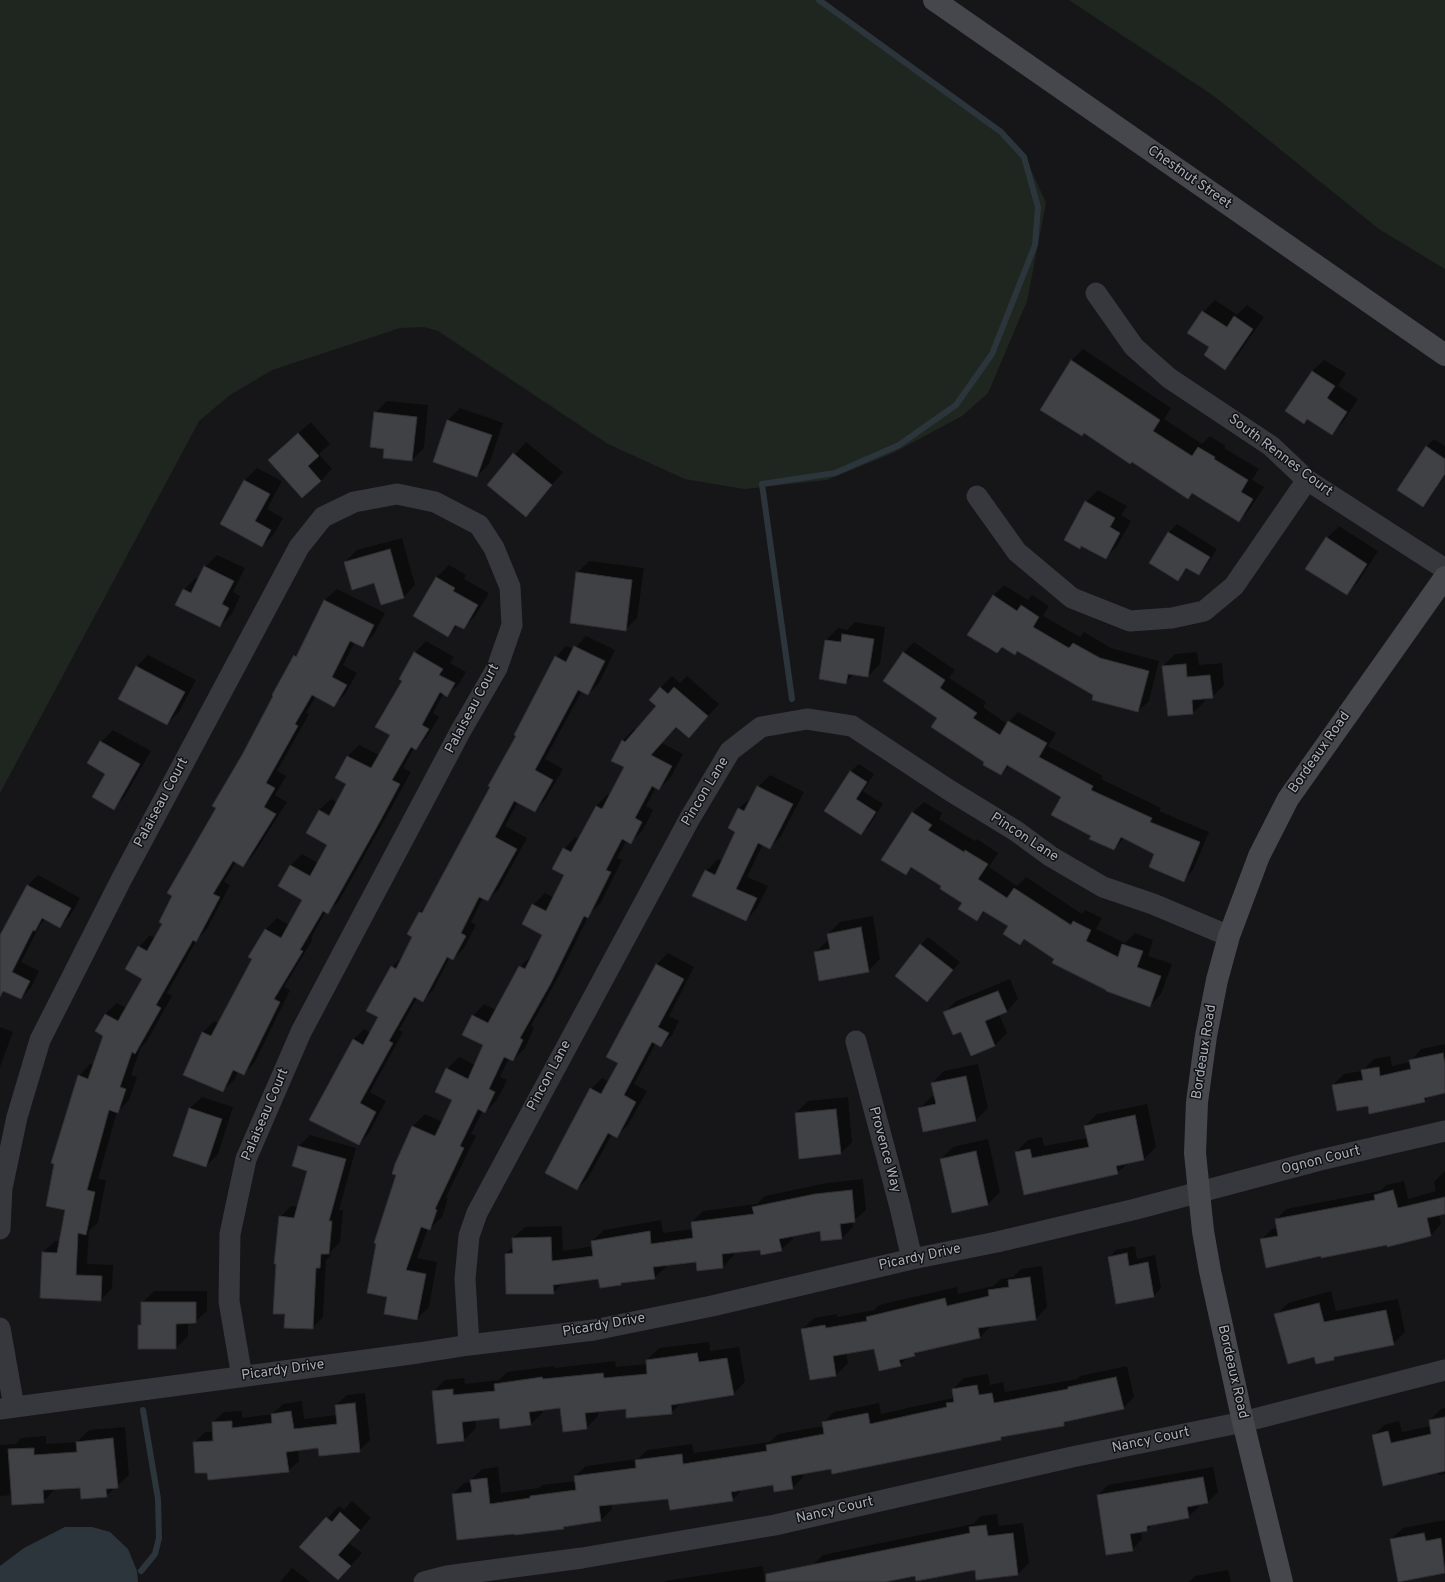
<!DOCTYPE html>
<style>
body{margin:0}
canvas{display:block;background:#161618}
</style>
<canvas width="1445" height="1582"></canvas>
<script>
const context = document.querySelector('canvas').getContext('2d');
context.lineJoin = 'round';
function fill(path, color) { context.fillStyle = color; context.fill(path, 'evenodd'); }
const shape = rows => new Path2D(rows.map(r => 'M' + r).join(''));
function strokePath(path, color, width, dash) { context.strokeStyle = color; context.lineWidth = width; context.lineCap = dash ? 'butt' : 'round'; context.setLineDash(dash || []); context.stroke(path); }
function drawText(font, color, halo, rows, align = 'center') {
  context.font = font + ' Overpass,sans-serif'; context.lineWidth = 3; context.setLineDash([]); context.textBaseline = 'middle'; context.strokeStyle = halo; context.fillStyle = color; for (const [text, x, y, turn = 0] of rows) {
    context.save(); context.translate(x, y); context.rotate((+turn || 0) * Math.PI / 180); context.textAlign = isNaN(turn) ? turn : align; if (halo) context.strokeText(text, 0, 0); context.fillText(text, 0, 0); context.restore();
  }
}
fill(shape([
 [0,0,817,0,960,104,1016,148,1032,172,1046,203,1027,301,988,393,962,416,893,453,827,480,744,489,685,479,608,444,438,331,424,327,400,328,272,370,230,395,199,421,0,793],
 [1069,0,1445,0,1445,269,1379,229,1214,96]
]), '#1e261f');
fill(shape([
 [65,1527,92,1527,110,1532,128,1549,137,1571,138,1582,0,1582,0,1566,24,1548]
]), '#2c353c');
fill(shape([
 [1215,300,1237,315,1247,305,1264,317,1237,356,1225,368,1210,347,1189,333,1203,312],
 [1083,349,1171,408,1164,419,1202,444,1210,436,1226,446,1224,448,1259,469,1252,480,1264,487,1250,509,1239,521,1193,492,1188,497,1132,461,1085,433,1082,435,1041,409,1072,360],
 [1324,360,1346,373,1338,386,1358,399,1343,422,1331,434,1308,418,1304,422,1312,371],
 [387,401,428,405,424,448,412,460,375,413],
 [460,408,503,423,489,464,477,476,434,461,448,420],
 [311,422,330,444,319,454,332,469,321,481,281,448],
 [1434,439,1445,446,1445,476,1430,498,1423,505,1426,447],
 [526,442,563,472,526,515,488,485],
 [257,468,282,481,267,509,283,518,274,534,262,546,222,524,245,480],
 [1098,490,1127,506,1121,515,1131,521,1117,546,1105,558,1086,502],
 [1177,524,1217,549,1206,566,1199,574,1188,568,1178,579,1151,563,1169,532],
 [1339,526,1378,551,1358,582,1346,594,1327,538],
 [402,538,415,585,404,597,375,582,345,562,357,550],
 [217,555,245,568,233,592,240,596,232,614,220,626,184,590,195,578,199,579,205,567],
 [589,561,644,568,637,618,625,630,577,573],
 [449,565,466,575,464,579,489,593,475,616,463,628,458,625,448,635,414,616,437,577],
 [1004,585,1028,600,1032,595,1049,606,1043,616,1080,637,1084,632,1111,648,1159,661,1149,701,1138,711,1095,695,1018,650,1014,654,1003,646,997,652,994,595],
 [337,589,385,613,374,634,363,646,355,642,343,665,357,673,345,694,333,706,316,696,306,713,309,714,277,771,286,776,275,795,287,802,254,854,243,866,236,862,224,882,230,885,207,929,198,938,167,993,172,996,147,1041,141,1047,131,1075,137,1077,129,1100,117,1112,98,1179,106,1180,98,1222,89,1231,87,1264,113,1265,112,1288,101,1300,43,1252,55,1241,60,1241,67,1209,79,1076,90,1064,94,1065,104,1035,105,1014,117,1003,127,1008,143,978,139,947,150,935,155,938,217,808,295,656,301,650,325,600],
 [855,622,885,627,880,664,868,676,854,674,846,682,826,640,838,628,847,630],
 [586,636,615,650,599,683,588,694,582,691,545,759,563,769,545,800,534,811,518,802,505,826,527,838,499,889,488,900,483,898,471,922,476,925,464,948,453,959,450,957,433,990,423,1000,417,998,399,1030,403,1032,370,1092,386,1101,369,1133,359,1144,353,1040,364,1029,371,1033,379,1017,392,967,403,956,413,936,409,934,420,912,429,903,518,735,556,657,566,646,574,649],
 [426,641,454,657,450,663,466,672,459,684,447,695,444,693,433,713,439,717,427,737,416,749,414,748,403,768,411,772,389,812,339,901,328,912,326,911,311,938,313,939,284,987,290,990,255,1062,243,1074,238,1071,235,1079,223,1090,203,1032,214,1021,219,1023,253,959,249,957,266,929,277,918,289,925,304,900,279,886,291,865,302,854,318,863,329,844,319,810,331,799,337,802,347,783,337,778,348,756,359,745,379,755,391,735,403,680,415,653],
 [322,810,334,817,333,819,322,813],
 [914,642,955,670,949,678,986,702,983,707,1007,724,1018,712,1056,733,1048,746,1103,776,1101,779,1161,808,1159,811,1209,832,1193,870,1183,880,1155,854,1124,838,1114,849,1092,836,1062,796,1009,766,1001,774,985,762,938,718,884,681,904,652],
 [1197,652,1199,665,1222,663,1224,685,1212,697,1205,697,1205,701,1193,713,1169,715,1163,666,1175,654],
 [148,655,196,680,179,712,167,724,136,667],
 [672,676,680,683,687,676,719,704,689,737,677,726,662,743,683,754,671,777,659,789,656,787,646,806,653,810,643,830,631,842,627,840,617,858,622,860,600,904,590,913,562,970,531,1026,534,1028,525,1048,513,1060,509,1058,500,1077,507,1080,497,1100,485,1112,483,1110,471,1134,476,1136,446,1197,448,1198,442,1217,430,1229,428,1228,417,1258,437,1262,429,1307,417,1319,388,1296,398,1175,396,1164,413,1126,425,1114,442,1122,453,1100,447,1069,459,1057,475,1065,485,1045,473,1016,484,1004,496,1010,520,967,532,955,544,935,533,905,545,893,554,898,566,875,564,849,575,837,579,839,596,806,608,794,610,795,625,767,622,741,634,729,637,730,658,706,660,688],
 [113,730,151,751,125,796,114,808,101,742],
 [859,764,874,774,863,791,883,804,869,826,861,833,825,811,851,771],
 [770,775,804,792,781,836,770,848,763,844,747,877,768,886,757,908,746,920,706,871,718,859,722,861,737,831,729,828,739,808,752,797,758,787],
 [924,802,942,813,939,819,975,841,977,839,998,853,989,867,1017,886,1026,877,1082,914,1085,910,1102,918,1096,929,1125,943,1135,933,1153,940,1148,956,1172,964,1161,994,1150,1006,1056,958,1026,938,1020,944,1009,926,985,911,976,920,963,903,943,886,913,867,905,874,912,813],
 [38,875,80,898,70,916,60,926,46,918,40,925,21,962,39,971,31,988,21,998,0,988,0,935,28,885],
 [873,916,880,959,868,971,815,953,827,941,830,940,828,934,840,922],
 [928,937,960,962,927,1001,920,945],
 [668,953,694,967,669,1016,679,1021,672,1035,661,1046,656,1043,634,1084,647,1091,628,1125,616,1136,612,1134,588,1178,577,1189,591,1089,602,1078,609,1082,620,1063,656,965],
 [1010,979,1018,999,1007,1011,999,1014,1007,1033,995,1045,971,1055,961,1030,944,1013,956,1001],
 [0,1027,13,1032,0,1067],
 [1445,1044,1445,1092,1430,1095,1424,1101,1368,1105,1333,1085,1344,1074,1362,1071,1374,1059,1390,1056,1392,1066,1410,1062,1421,1049],
 [978,1064,988,1108,976,1120,923,1131,919,1109,931,1097,935,1096,932,1083,944,1071],
 [202,1097,233,1107,218,1154,206,1166,190,1108],
 [848,1097,852,1142,840,1154,796,1113,808,1101],
 [1147,1104,1156,1147,1144,1159,1128,1163,1117,1173,1024,1194,1016,1152,1028,1140,1042,1137,1044,1146,1088,1138,1085,1126,1097,1114],
 [310,1135,356,1148,339,1210,343,1210,340,1242,331,1251,330,1256,326,1260,323,1317,312,1328,286,1314,280,1217,291,1206,299,1207,309,1170,294,1166,299,1146],
 [988,1139,1000,1192,988,1204,952,1212,941,1159,953,1147],
 [1445,1171,1445,1213,1439,1214,1441,1224,1431,1235,1388,1246,1387,1244,1322,1255,1261,1240,1272,1229,1278,1228,1276,1220,1286,1209,1380,1191,1386,1185,1404,1181,1408,1199,1436,1191,1434,1182],
 [863,1179,866,1210,852,1222,853,1227,842,1238,820,1230,792,1235,793,1239,781,1250,761,1249,734,1252,734,1255,723,1267,698,1270,697,1261,665,1265,666,1267,654,1278,623,1282,621,1284,599,1278,563,1283,553,1293,506,1254,514,1246,513,1238,525,1227,562,1226,563,1251,593,1246,592,1241,604,1230,661,1220,663,1233,693,1229,692,1222,703,1211,757,1204,765,1196,827,1183],
 [1135,1246,1137,1259,1155,1255,1161,1288,1154,1296,1109,1258,1116,1250],
 [1042,1266,1047,1307,1036,1319,992,1325,980,1337,919,1351,914,1355,909,1356,900,1365,874,1347,846,1353,848,1363,836,1375,811,1379,802,1330,814,1318,837,1314,837,1317,874,1310,879,1305,957,1287,958,1294,993,1286,1001,1279,1013,1277,1021,1269],
 [154,1291,207,1291,207,1311,195,1322,188,1322,188,1336,176,1348,139,1326,142,1322,142,1303],
 [1331,1291,1336,1311,1398,1299,1405,1332,1393,1344,1337,1355,1334,1359,1315,1356,1276,1315,1288,1303],
 [709,1342,710,1351,739,1347,745,1382,733,1394,682,1402,671,1413,626,1408,598,1411,598,1416,586,1428,561,1407,542,1409,543,1412,531,1424,499,1417,475,1420,476,1428,464,1440,433,1392,445,1380,464,1378,465,1384,499,1380,507,1372,554,1366,554,1368,615,1361,616,1367,647,1364,647,1360,659,1348],
 [1127,1366,1134,1397,1123,1408,1068,1420,1064,1425,1004,1436,1001,1439,803,1473,803,1477,792,1488,774,1484,743,1489,732,1500,669,1498,611,1504,612,1509,601,1520,566,1525,563,1528,453,1494,464,1483,472,1482,471,1480,482,1469,498,1467,501,1493,539,1488,542,1485,576,1481,575,1476,586,1466,638,1459,647,1450,692,1444,694,1453,770,1442,778,1434,824,1426,823,1423,834,1412,879,1403,881,1414,953,1398,954,1396,953,1389,964,1378,988,1374,990,1385,1003,1382,1005,1392,1077,1379,1080,1376],
 [365,1393,370,1440,359,1451,319,1447,298,1450,299,1461,288,1471,208,1472,194,1443,205,1432,213,1432,213,1422,224,1412,242,1411,242,1418,272,1414,283,1404,302,1401,304,1419,337,1415,336,1405,347,1395],
 [1445,1408,1445,1474,1438,1475,1438,1472,1373,1436,1384,1425,1399,1421,1402,1432,1431,1426,1430,1420,1441,1409],
 [125,1427,129,1475,106,1496,81,1487,55,1489,43,1502,12,1495,0,1496,0,1445,16,1444,21,1438,46,1436,46,1444,77,1442,89,1430],
 [1213,1467,1218,1492,1208,1502,1198,1504,1199,1507,1188,1517,1153,1524,1147,1530,1141,1531,1142,1539,1132,1550,1098,1495,1108,1485],
 [352,1501,371,1518,349,1543,362,1553,350,1567,301,1547,339,1506,344,1510],
 [997,1514,999,1526,1023,1523,1029,1563,1018,1574,976,1569,916,1575,880,1582,815,1582,812,1566,823,1555,973,1524,981,1516],
 [1445,1520,1445,1572,1398,1581,1391,1539,1403,1528],
 [763,1566,765,1582,664,1582,665,1581],
 [292,1568,310,1582,280,1582],
 [1228,1570,1231,1582,1189,1582,1195,1576]
]), '#0007');
strokePath(shape([
 [792,699,762,484,835,473,899,445,956,405,992,354,1035,245,1038,207,1024,157,1001,132,819,0],
 [141,1571,155,1554,159,1538,158,1499,143,1410]
]), '#2c353c', 6);
const building = shape([
 [1202,311,1227,327,1234,316,1253,329,1225,370,1204,355,1209,347,1187,333,1202,311],
 [1071,360,1160,420,1153,431,1192,456,1198,447,1215,457,1214,459,1248,480,1241,492,1253,499,1239,522,1192,493,1188,499,1132,462,1130,464,1084,433,1082,436,1040,410,1071,360],
 [1312,371,1335,386,1327,398,1347,412,1332,435,1307,419,1304,424,1285,411,1312,371],
 [374,412,417,417,412,461,383,458,384,449,370,447,374,412],
 [447,420,492,435,477,477,433,462,447,420],
 [298,433,319,456,308,466,321,481,302,498,268,460,298,433],
 [1426,446,1445,459,1445,474,1423,507,1397,490,1426,446],
 [513,453,552,485,526,517,487,485,513,453],
 [244,480,270,494,255,521,271,530,262,547,220,524,244,480],
 [1085,501,1115,518,1110,527,1120,533,1106,559,1081,546,1080,549,1064,540,1085,501],
 [1168,532,1210,557,1199,575,1186,568,1178,581,1149,563,1168,532],
 [1326,537,1367,564,1347,595,1305,569,1326,537],
 [390,549,404,598,381,605,374,583,352,590,344,562,390,549],
 [204,566,234,581,222,604,229,608,220,627,175,605,183,589,191,593,204,566],
 [576,572,632,580,626,631,570,623,576,572],
 [436,577,455,588,453,591,478,605,464,629,455,625,448,637,413,616,436,577],
 [993,595,1017,611,1021,605,1039,617,1033,627,1069,648,1073,643,1100,658,1149,671,1138,712,1092,700,1093,695,1017,651,1015,655,1002,647,997,653,967,635,993,595],
 [324,600,374,625,363,647,350,641,332,677,347,685,334,707,312,695,295,724,298,726,266,783,275,788,264,807,276,814,243,867,233,861,213,894,220,897,196,942,193,940,156,1005,161,1008,135,1054,132,1052,120,1087,126,1089,118,1113,109,1110,87,1190,95,1192,86,1235,78,1233,76,1275,102,1276,101,1301,40,1298,42,1252,57,1253,65,1210,46,1206,54,1164,51,1163,78,1075,88,1079,103,1036,95,1031,105,1014,118,1021,142,979,125,969,138,946,147,951,162,924,159,922,172,896,167,893,216,808,212,806,242,755,273,696,272,695,294,655,296,657,324,600],
 [842,634,874,639,868,677,848,674,846,684,819,679,825,640,841,642,842,634],
 [574,646,605,661,588,695,578,690,535,770,553,780,535,812,514,801,495,837,517,849,488,901,479,897,461,933,466,936,453,960,447,957,423,1002,414,997,389,1041,393,1043,360,1103,376,1112,359,1145,309,1120,353,1039,363,1045,378,1017,366,1011,391,966,396,969,412,937,407,934,419,912,422,913,490,787,488,786,516,736,514,735,555,656,566,662,574,646],
 [414,652,443,669,439,675,455,683,447,697,440,692,422,725,429,729,416,750,411,747,392,780,400,784,378,825,328,914,323,911,300,950,303,951,274,999,280,1002,244,1075,233,1070,223,1092,183,1075,202,1032,211,1036,252,959,248,957,265,929,281,938,302,900,278,886,290,865,310,876,327,845,306,833,319,810,329,816,346,784,335,778,347,756,371,768,390,735,375,727,402,681,399,679,414,652],
 [903,652,945,680,940,688,977,713,973,718,1000,735,1008,721,1047,743,1039,757,1093,786,1091,790,1152,818,1150,822,1200,842,1184,882,1149,867,1154,854,1121,837,1114,850,1089,839,1091,836,1051,815,1061,797,1007,765,1001,775,983,765,984,762,931,727,937,718,883,681,903,652],
 [1186,664,1187,677,1210,675,1213,698,1192,700,1193,714,1168,716,1162,666,1186,664],
 [136,666,185,692,167,725,118,699,136,666],
 [660,687,668,694,674,687,708,716,689,738,676,727,651,755,672,766,659,790,652,786,635,818,642,822,631,844,622,839,606,870,611,872,588,918,584,916,551,983,520,1038,523,1040,513,1061,504,1057,489,1089,495,1092,485,1113,478,1109,460,1146,464,1148,435,1209,437,1210,430,1230,421,1227,406,1270,426,1274,417,1320,384,1314,387,1297,367,1293,376,1244,374,1243,396,1175,392,1174,395,1164,412,1126,435,1136,452,1100,435,1092,446,1068,468,1079,483,1045,462,1035,472,1015,488,1023,519,966,525,969,542,935,522,924,532,904,546,911,564,875,552,869,563,848,571,852,596,806,602,809,624,767,611,761,622,740,625,742,656,706,649,700,660,687],
 [100,741,140,764,114,810,92,797,105,774,87,763,100,741],
 [850,771,867,782,856,799,876,812,861,835,824,811,850,771],
 [757,786,793,804,770,849,758,843,736,889,757,898,746,921,692,896,705,870,715,875,735,832,728,828,738,808,744,811,757,786],
 [912,812,932,825,928,830,964,852,965,850,988,864,978,879,1007,898,1014,888,1071,925,1073,921,1091,930,1086,941,1118,957,1122,944,1143,951,1137,967,1161,976,1150,1007,1106,991,1106,990,1052,963,1054,959,1024,939,1020,945,1003,934,1008,926,983,911,977,921,958,909,962,903,940,889,941,886,911,867,906,875,881,860,912,812],
 [27,885,71,908,60,928,42,918,35,931,33,930,12,972,30,981,21,999,3,991,0,997,0,935,27,885],
 [861,927,869,972,819,981,814,952,830,949,827,934,861,927],
 [920,944,953,970,927,1002,895,976,920,944],
 [656,964,684,979,658,1027,669,1033,661,1047,652,1042,624,1095,636,1102,617,1138,608,1133,577,1190,545,1173,590,1088,601,1094,618,1063,606,1057,656,964],
 [998,991,1007,1012,985,1021,995,1046,971,1056,961,1032,953,1035,943,1012,998,991],
 [1443,1053,1445,1064,1445,1093,1424,1098,1425,1102,1369,1114,1368,1106,1337,1111,1332,1085,1363,1080,1361,1070,1379,1067,1380,1076,1411,1069,1409,1060,1443,1053],
 [966,1076,976,1121,923,1132,918,1108,936,1104,931,1083,966,1076],
 [189,1108,222,1119,206,1167,173,1156,189,1108],
 [836,1109,841,1154,799,1159,795,1113,836,1109],
 [1135,1115,1144,1160,1116,1166,1118,1174,1024,1195,1015,1152,1030,1149,1032,1158,1089,1147,1084,1126,1135,1115],
 [298,1146,346,1159,329,1221,332,1221,329,1254,321,1254,320,1268,316,1268,313,1329,284,1328,285,1314,273,1314,276,1264,274,1264,279,1216,294,1218,307,1171,292,1166,298,1146],
 [976,1151,988,1205,952,1213,940,1159,976,1151],
 [852,1190,855,1222,840,1224,842,1239,821,1241,820,1231,779,1239,782,1251,761,1255,760,1250,722,1254,723,1268,697,1271,696,1262,653,1267,655,1279,621,1283,621,1285,600,1288,598,1279,553,1285,554,1294,506,1294,505,1254,513,1253,512,1238,551,1237,552,1261,593,1256,591,1241,650,1231,651,1244,693,1238,691,1222,754,1214,752,1207,815,1194,852,1190],
 [1393,1190,1398,1208,1445,1197,1445,1214,1427,1218,1431,1236,1387,1247,1387,1245,1321,1258,1321,1256,1266,1268,1260,1239,1278,1236,1275,1219,1375,1200,1374,1195,1393,1190],
 [1127,1253,1129,1266,1148,1262,1154,1297,1116,1304,1108,1257,1127,1253],
 [1030,1277,1036,1320,978,1328,980,1338,914,1353,915,1356,899,1360,901,1366,879,1371,874,1349,833,1356,836,1376,810,1380,801,1329,825,1325,826,1328,867,1321,866,1317,945,1298,947,1306,989,1296,988,1290,1009,1287,1008,1280,1030,1277],
 [141,1302,196,1302,196,1323,176,1324,176,1349,138,1349,138,1325,141,1325,141,1302],
 [1319,1303,1324,1322,1386,1310,1394,1345,1334,1357,1334,1360,1316,1364,1314,1357,1288,1364,1274,1314,1319,1303],
 [697,1353,699,1362,727,1358,734,1395,671,1405,672,1414,626,1418,626,1409,585,1413,587,1429,563,1432,560,1408,529,1412,531,1425,500,1429,499,1418,462,1422,464,1441,437,1444,432,1391,453,1389,453,1395,495,1391,494,1384,542,1377,543,1379,603,1373,604,1378,647,1374,646,1360,697,1353],
 [1116,1377,1124,1409,1064,1422,1064,1426,1001,1437,1001,1440,832,1474,831,1469,791,1476,793,1489,774,1492,773,1485,731,1492,733,1501,670,1510,668,1499,599,1506,601,1521,563,1527,564,1529,515,1535,514,1534,457,1540,452,1494,472,1492,470,1480,487,1478,490,1504,530,1498,530,1496,576,1490,574,1476,636,1468,635,1460,682,1454,683,1464,767,1451,766,1445,824,1434,822,1422,868,1413,870,1424,947,1407,946,1403,954,1402,952,1389,977,1385,979,1395,992,1393,994,1403,1068,1389,1068,1387,1116,1377],
 [355,1403,360,1452,319,1456,318,1448,286,1452,289,1472,208,1480,207,1473,195,1473,193,1442,213,1441,212,1422,232,1421,232,1428,272,1423,271,1414,291,1411,294,1429,337,1424,335,1405,355,1403],
 [1445,1417,1445,1471,1383,1486,1372,1435,1388,1431,1391,1443,1431,1434,1429,1420,1445,1417],
 [113,1438,118,1488,106,1489,107,1497,81,1499,80,1488,43,1490,44,1503,12,1505,8,1449,34,1448,34,1455,77,1452,76,1442,113,1438],
 [1203,1477,1208,1503,1187,1507,1189,1518,1147,1526,1147,1531,1130,1534,1133,1551,1106,1555,1097,1495,1203,1477],
 [340,1512,360,1530,338,1555,351,1566,338,1580,299,1547,326,1517,332,1522,340,1512],
 [986,1525,988,1536,1013,1533,1018,1575,976,1580,975,1570,916,1581,915,1576,885,1582,766,1582,766,1574,970,1533,969,1527,986,1525],
 [1424,1533,1426,1541,1441,1538,1445,1573,1398,1582,1390,1539,1424,1533]
]);
fill(building, '#404145');
strokePath(building, '#303034', 1);
strokePath(shape([
 [1096,293,1134,347,1169,378,1271,446,1307,480,1445,569],
 [977,496,1017,552,1072,598,1130,621,1172,618,1204,611,1234,586,1307,480],
 [856,1041,900,1207,912,1259],
 [0,1229,2,1188,17,1117,40,1040,121,880,299,547,323,517,354,502,397,494,435,502,479,525,494,548,510,587,512,625,497,668,460,732,301,1032,246,1159,230,1234,229,1301,242,1377],
 [0,1328,14,1407],
 [469,1345,465,1279,469,1236,477,1213,690,818,730,751,761,727,807,719,852,726,949,790,1016,831,1050,856,1103,887,1153,904,1229,936],
 [0,1409,418,1353,469,1345,594,1330,712,1306,912,1259,997,1242,1136,1209,1320,1160,1445,1131],
 [424,1582,447,1576,582,1558,775,1525,1072,1457,1243,1422,1445,1370]
]), '#37383d', 21);
strokePath(shape([
 [934,0,1445,355],
 [1282,1582,1243,1422,1210,1271,1203,1231,1195,1153,1197,1102,1206,1036,1217,980,1229,936,1259,856,1288,799,1445,577]
]), '#45474d', 22);
drawText('14px', '#a8adb8', '#111113', [
 ["Chestnut Street",1189,178,35],
 ["South Rennes Court",1280,456,37],
 ["Palaiseau Court",473,709,-62],
 ["Bordeaux Road",1320,753,-55],
 ["Pincon Lane",706,792,-59],
 ["Palaiseau Court",162,803,-62],
 ["Pincon Lane",1024,838,33],
 ["Bordeaux Road",1205,1052,-81],
 ["Pincon Lane",550,1076,-62],
 ["Palaiseau Court",266,1115,-67],
 ["Provence Way",884,1150,75],
 ["Ognon Court",1321,1161,-14],
 ["Picardy Drive",920,1258,-12],
 ["Picardy Drive",604,1326,-10],
 ["Picardy Drive",283,1371,-8],
 ["Bordeaux Road",1232,1372,77],
 ["Nancy Court",1151,1441,-12],
 ["Nancy Court",835,1511,-13]
]);
</script>
